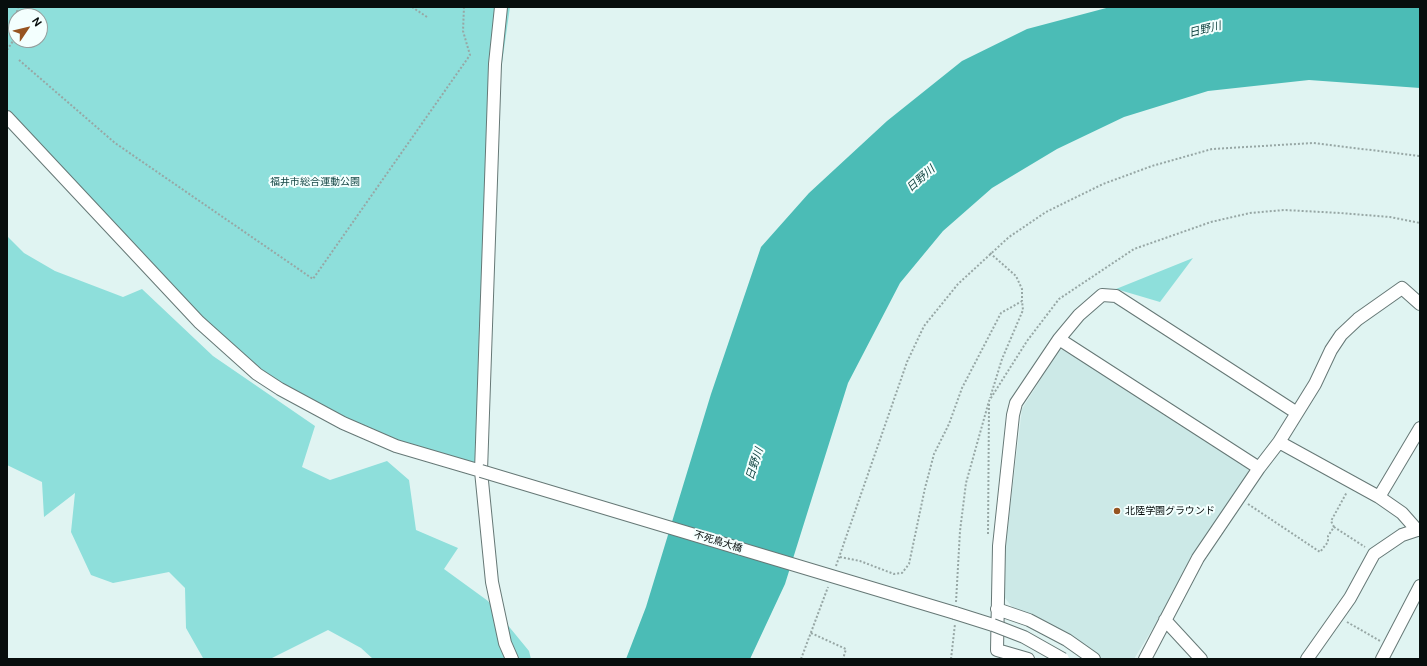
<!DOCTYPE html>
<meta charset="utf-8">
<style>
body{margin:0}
#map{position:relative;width:1427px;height:666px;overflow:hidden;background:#e0f4f2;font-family:"DM Sans",sans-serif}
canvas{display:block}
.frame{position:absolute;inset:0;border:8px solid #070e0d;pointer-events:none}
.north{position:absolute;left:8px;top:8px;width:40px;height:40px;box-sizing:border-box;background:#f3fffe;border:1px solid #959f9e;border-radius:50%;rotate:55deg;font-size:11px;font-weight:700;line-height:16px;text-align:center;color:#070e0d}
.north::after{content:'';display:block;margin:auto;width:14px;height:18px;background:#965421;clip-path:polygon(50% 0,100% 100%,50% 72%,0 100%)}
</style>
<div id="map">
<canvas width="1427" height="666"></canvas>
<div class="frame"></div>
<div class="north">N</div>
</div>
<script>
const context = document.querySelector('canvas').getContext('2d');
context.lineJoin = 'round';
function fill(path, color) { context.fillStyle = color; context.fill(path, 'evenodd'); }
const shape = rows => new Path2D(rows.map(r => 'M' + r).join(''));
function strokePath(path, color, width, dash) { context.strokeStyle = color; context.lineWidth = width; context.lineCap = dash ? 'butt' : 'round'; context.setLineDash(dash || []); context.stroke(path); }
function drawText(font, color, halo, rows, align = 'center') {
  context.font = font + ' "DM Sans","Noto Sans JP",sans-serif'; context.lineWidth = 4; context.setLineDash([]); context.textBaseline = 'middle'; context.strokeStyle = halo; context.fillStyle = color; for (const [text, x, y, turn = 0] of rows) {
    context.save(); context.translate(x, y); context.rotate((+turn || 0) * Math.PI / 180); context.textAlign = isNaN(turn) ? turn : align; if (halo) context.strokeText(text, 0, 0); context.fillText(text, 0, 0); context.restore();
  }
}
fill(shape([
 [1069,349,1247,465,1249,472,1134,659,1102,659,1097,654,1013,608,1005,598,1005,549,1022,409,1059,350]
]), '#cce9e7');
fill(shape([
 [7,7,510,7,493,126,481,471,343,423,300,393,257,374,7,117],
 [16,16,40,16,40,40,16,40],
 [7,236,24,253,55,271,123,297,142,289,213,356,315,426,302,467,330,480,387,461,409,480,416,530,458,548,444,569,488,601,529,651,531,659,373,659,361,648,328,630,270,659,206,659,203,658,186,628,185,588,169,572,113,583,91,575,71,532,75,493,44,517,42,482,7,465],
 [1193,258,1160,302,1116,289]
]), '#8edfdb');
fill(shape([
 [1110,7,1420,7,1420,88,1309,80,1208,91,1124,117,1057,149,992,188,943,231,900,283,848,383,785,584,750,659,626,659,646,607,711,394,761,247,809,193,887,121,962,61,1027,29]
]), '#4bbcb6');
const minor = shape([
 [501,7,495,64,481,471,492,582,505,643,512,659],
 [7,117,199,322,257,374,280,389,343,423,396,446,481,471],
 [1059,339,1259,468],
 [1279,442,1379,497,1402,513,1417,530,1420,530],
 [1379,497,1420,428],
 [997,609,1029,620,1067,640,1094,659],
 [955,613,993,625],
 [1165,620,1201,659],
 [1028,659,997,650,999,546,1013,415,1016,403,1059,339,1079,315,1102,295,1116,296,1297,413],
 [1145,659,1198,558,1259,468,1279,442,1315,384,1331,350,1341,335,1358,319,1402,288,1420,304],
 [1307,659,1350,598,1374,554,1402,535,1417,530],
 [1382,659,1420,586]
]);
strokePath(minor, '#667876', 14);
strokePath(shape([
 [412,7,427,17],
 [16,16,18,7],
 [7,50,13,41,16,18],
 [19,60,115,143,313,279,470,55,463,31,464,7],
 [990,253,1016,276,1022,289,1022,301],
 [1248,504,1320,552,1328,542,1328,536,1334,527,1365,547],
 [1334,527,1331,521,1347,492],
 [988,534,989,404],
 [840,557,860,561,894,574,902,573,909,564,925,488,934,454,949,424,962,388,1001,313,1022,301,1023,310,1002,359,990,398],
 [836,566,907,362,924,326,958,284,1009,237,1046,212,1103,184,1152,166,1212,149,1313,143,1420,156],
 [956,602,960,531,966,483,989,401,1027,341,1059,299,1134,249,1211,222,1250,213,1284,210,1340,213,1390,217,1420,223],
 [1347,622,1380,641],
 [811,633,846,649,843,659],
 [801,659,828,587],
 [951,659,955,624]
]), '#97a7a5', 2, [2, 2]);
strokePath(minor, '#fff', 12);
const minorBridge = shape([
 [481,471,955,613],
 [993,625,1024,637,1063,659]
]);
strokePath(minorBridge, '#667876', 14, []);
strokePath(minorBridge, '#fff', 12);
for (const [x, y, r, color] of [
 [1117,511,4,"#965421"]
]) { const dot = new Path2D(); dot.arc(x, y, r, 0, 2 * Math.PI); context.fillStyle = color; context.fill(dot); strokePath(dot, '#f3fffe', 1.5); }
drawText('10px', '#134543', '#f3fffe', [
 ["福井市総合運動公園",315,182]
]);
drawText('10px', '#070e0d', '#f3fffe', [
 ["北陸学園グラウンド",1125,511]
], 'left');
drawText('10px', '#070e0d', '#f3fffe', [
 ["不死鳥大橋",718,542,17]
]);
drawText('italic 11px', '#124542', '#f3fffe', [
 ["日野川",1205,30,-14],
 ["日野川",921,179,-41],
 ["日野川",755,464,-72]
]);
</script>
